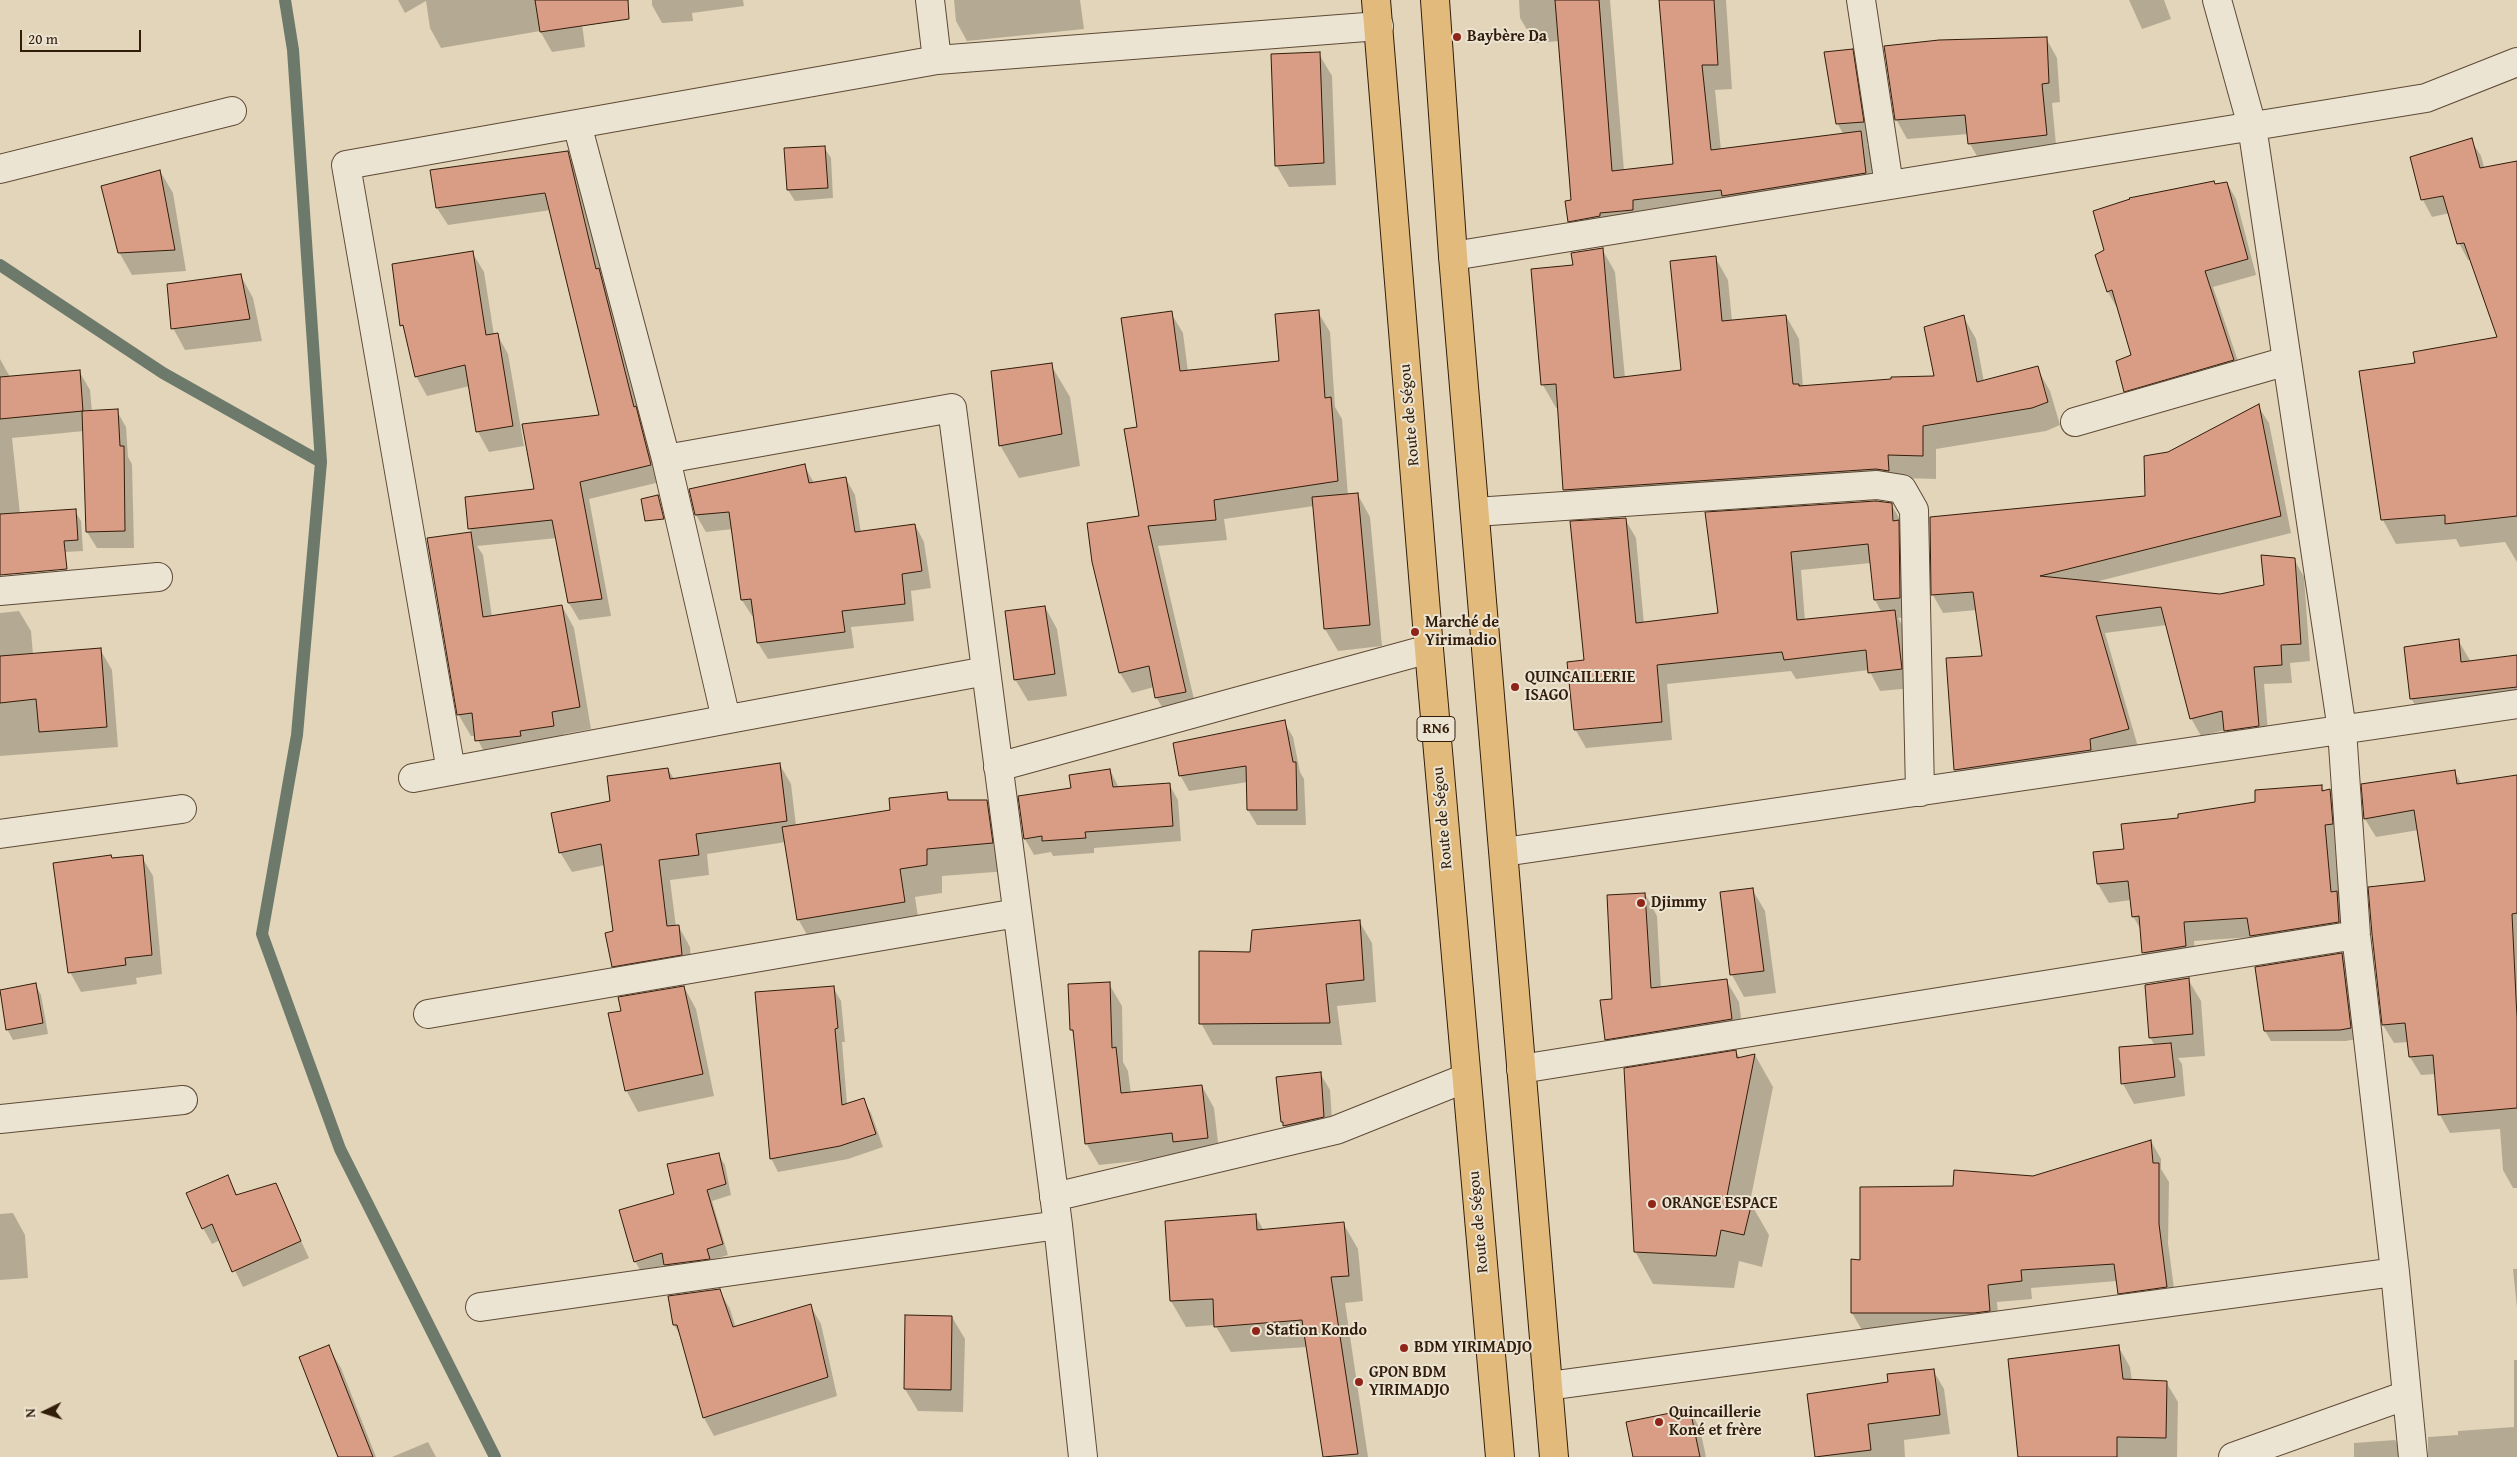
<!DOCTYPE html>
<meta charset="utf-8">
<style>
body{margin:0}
#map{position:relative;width:2517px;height:1457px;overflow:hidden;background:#e2d5b9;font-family:"Gentium Book Plus",serif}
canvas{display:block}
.north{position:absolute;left:20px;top:1387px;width:50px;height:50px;-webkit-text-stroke:4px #ece4d2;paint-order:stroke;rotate:266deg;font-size:14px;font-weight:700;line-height:20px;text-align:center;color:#321c0a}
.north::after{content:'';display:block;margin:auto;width:18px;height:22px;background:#321c0a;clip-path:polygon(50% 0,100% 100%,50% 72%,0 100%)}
.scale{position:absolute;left:20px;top:30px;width:121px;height:22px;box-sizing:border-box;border:2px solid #321c0a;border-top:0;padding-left:6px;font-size:15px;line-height:18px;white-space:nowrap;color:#321c0a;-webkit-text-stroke:4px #ece4d2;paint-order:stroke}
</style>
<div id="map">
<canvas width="2517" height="1457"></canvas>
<div class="north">N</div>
<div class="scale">20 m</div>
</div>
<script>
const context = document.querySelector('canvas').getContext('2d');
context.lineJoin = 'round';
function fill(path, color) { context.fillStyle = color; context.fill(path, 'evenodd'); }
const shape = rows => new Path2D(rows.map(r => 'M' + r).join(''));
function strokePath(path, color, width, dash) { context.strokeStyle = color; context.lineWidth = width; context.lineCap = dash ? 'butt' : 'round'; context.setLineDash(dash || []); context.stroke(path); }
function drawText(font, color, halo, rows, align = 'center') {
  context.font = font + ' "Gentium Book Plus",serif'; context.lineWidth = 4; context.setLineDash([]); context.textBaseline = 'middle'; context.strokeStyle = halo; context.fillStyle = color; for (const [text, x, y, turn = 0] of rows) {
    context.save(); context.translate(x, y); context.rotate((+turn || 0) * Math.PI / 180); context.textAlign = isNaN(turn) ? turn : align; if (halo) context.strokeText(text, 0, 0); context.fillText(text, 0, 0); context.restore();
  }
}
fill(shape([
 [398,0,579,0,585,47,552,52,540,31,441,48,430,28,426,1,405,13],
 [652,0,743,0,744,6,692,13,693,21,662,23,652,5],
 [954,0,1080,0,1084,29,967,41,956,21],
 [1519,0,1610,0,1624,171,1674,166,1661,0,1726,0,1732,89,1715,90,1721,150,1844,135,1837,123,1852,50,1865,72,1876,144,1867,144,1874,157,1879,198,1583,246,1569,221,1572,201,1560,41,1535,43,1520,18],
 [2129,0,2164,0,2171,19,2142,29],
 [2046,38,2057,58,2060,102,2052,103,2057,155,1981,163,1970,144,1969,134,1907,139,1896,119],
 [1319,54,1332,76,1336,185,1289,187,1276,165],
 [2471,140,2481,156,2517,284,2517,562,2505,542,2460,547,2456,539,2396,544,2383,520,2417,364,2500,338,2471,260,2468,260,2459,243,2450,213,2432,217,2423,200],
 [824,147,831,158,833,198,795,201,788,190,786,150],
 [567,153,578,170,602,276,608,287,660,482,589,499,611,616,579,620,569,603,557,538,477,546,483,555,492,617,562,606,574,628,591,729,564,734,566,748,489,762,476,736,471,736,458,714,429,539,472,533,470,528,535,490,600,416,551,210,448,225,437,208],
 [160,171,173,193,186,271,132,275,119,252],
 [2227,183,2236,199,2256,275,2213,287,2243,376,2135,407,2126,391,2133,356,2117,308,2108,292,2096,255,2105,251,2131,198,2179,188,2181,190],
 [1602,249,1615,272,1625,378,1682,371,1715,257,1728,280,1732,321,1786,316,1799,339,1803,387,1935,378,1963,316,1976,339,1984,382,2037,368,2050,391,2060,425,2046,431,1936,449,1936,479,1900,478,1577,513,1564,490,1559,407,1556,408,1543,385,1574,267],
 [472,252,484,272,494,335,497,334,508,354,524,446,489,452,478,432,470,386,427,396,416,376,406,334,402,325],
 [241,276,253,298,262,341,185,350,173,328],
 [1318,312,1330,332,1335,407,1342,419,1348,496,1358,495,1370,517,1382,646,1338,651,1325,629,1314,506,1224,519,1227,540,1158,546,1197,712,1168,717,1156,697,1154,687,1132,693,1120,673,1140,517,1138,428,1171,313,1183,333,1188,372,1281,362],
 [0,359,10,377,79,371,90,390,92,412,117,411,126,427,128,457,132,464,134,548,97,548,87,532,84,431,12,438,20,514,75,511,81,521,83,551,28,554,0,528],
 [1051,365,1070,397,1080,466,1019,478,1000,445],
 [2258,406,2269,423,2291,533,2095,582,2220,595,2266,586,2294,559,2304,577,2310,661,2290,663,2292,683,2264,684,2269,744,2236,748,2225,730,2201,736,2191,718,2167,625,2105,633,2138,747,1965,788,1955,770,1947,659,1983,657,1977,610,1943,613,1933,595,1931,518,2147,497,2168,454],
 [804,465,814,483,846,479,855,495,861,533,915,525,924,542,931,588,911,591,914,621,851,627,854,648,768,659,758,643,754,616,752,616,742,600,733,529,706,532,696,515,690,490],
 [1891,504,1902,523,1910,617,1898,618,1905,630,1912,688,1880,691,1869,670,1796,679,1791,671,1667,684,1672,740,1586,748,1575,729,1586,661,1625,519,1636,538,1644,624,1719,614,1707,513],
 [1871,563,1875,600,1882,613,1805,621,1801,570],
 [1045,607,1057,629,1067,696,1028,701,1015,679],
 [19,611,31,631,33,655,100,649,112,670,118,747,0,756,0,613],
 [2458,640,2471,662,2517,657,2517,714,2425,722,2411,698],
 [1284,722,1293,737,1300,772,1304,779,1306,825,1257,825,1248,810,1248,782,1189,791,1180,775],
 [780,765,791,784,796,826,891,811,946,793,951,802,986,801,1003,829,1008,871,942,876,942,893,915,897,920,930,814,947,798,919,786,842,707,854,709,875,670,880,676,927,679,927,690,947,692,974,625,986,613,966,614,932,605,865,572,872,560,852,611,802,668,769,674,779],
 [1110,770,1119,788,1169,784,1178,800,1181,841,1094,848,1094,853,1053,856,1051,852,1034,855,1025,839,1073,789],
 [2454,771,2462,785,2517,777,2517,1188,2513,1188,2503,1170,2500,1129,2450,1133,2440,1115,2436,1074,2421,1075,2410,1057,2409,1042,2394,1043,2383,1025,2426,882,2419,830,2376,837,2365,819],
 [2321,786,2325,792,2330,791,2341,810,2343,843,2335,844,2340,898,2350,941,2262,955,2252,937,2194,941,2196,965,2155,972,2144,953,2142,932,2133,916,2131,900,2109,903,2098,884,2094,853,2126,850,2180,819,2257,803],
 [142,857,153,876,162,974,136,978,137,984,81,992,70,972,112,860],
 [1752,889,1765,911,1776,993,1744,997,1732,975],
 [1645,894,1657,916,1661,988,1726,980,1739,1002,1744,1041,1618,1061,1606,1039,1614,1000],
 [1359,921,1372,943,1376,1002,1337,1006,1342,1045,1213,1045,1201,1023,1251,953],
 [2342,954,2348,965,2356,1039,2346,1041,2271,1041,2265,1031],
 [2188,979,2201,1001,2205,1056,2178,1058,2182,1064,2185,1096,2134,1104,2123,1084,2121,1048,2155,1046,2150,1037],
 [35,984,41,995,48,1034,13,1040,7,1029,0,991],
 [1109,984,1122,1006,1123,1062,1128,1071,1131,1094,1202,1086,1214,1108,1220,1160,1183,1156,1099,1165,1086,1143,1075,1035,1071,1030],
 [684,987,696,1009,714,1096,638,1112,626,1090,622,1012],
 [833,987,841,1001,845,1042,842,1042,847,1104,863,1099,871,1113,883,1147,848,1159,778,1172,771,1158],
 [1736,1052,1740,1058,1755,1055,1773,1087,1750,1202,1769,1235,1762,1267,1739,1261,1734,1288,1653,1284,1635,1251],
 [1320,1073,1330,1090,1333,1134,1294,1143,1282,1121],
 [2151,1141,2161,1159,2161,1169,2169,1182,2168,1243,2176,1304,2129,1311,2119,1293,2117,1281,2031,1288,2032,1299,1997,1302,1999,1328,1862,1330,1852,1313,1862,1261,1954,1187,2033,1177],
 [718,1154,725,1165,731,1195,712,1201,728,1255,712,1260,715,1269,671,1276,665,1265,641,1272,635,1261],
 [227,1176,238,1196,275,1185,309,1258,243,1287,220,1240,212,1244,203,1228],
 [13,1213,25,1235,28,1278,0,1280,0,1214],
 [1255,1215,1264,1231,1343,1223,1358,1249,1363,1301,1345,1303,1368,1457,1324,1457,1307,1347,1231,1352,1215,1325,1186,1327,1171,1301],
 [2513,1269,2517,1269,2517,1308],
 [719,1290,730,1309,736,1328,810,1305,821,1324,837,1396,714,1436,704,1418,681,1336,674,1325,670,1297],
 [952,1317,965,1339,963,1412,918,1411,905,1389],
 [328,1346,341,1368,376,1457,339,1457],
 [2118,1346,2130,1367,2132,1381,2166,1382,2178,1402,2177,1457,2020,1457],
 [2514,1360,2517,1360,2517,1457,2428,1457,2428,1437,2458,1435,2458,1431,2514,1427],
 [1933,1370,1944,1389,1950,1434,1904,1440,1905,1457,1816,1457,1808,1395,1890,1383],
 [1690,1410,1700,1429,1706,1457,1635,1457],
 [2395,1440,2405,1457,2354,1457,2354,1443],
 [428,1442,436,1457,392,1457]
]), '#0003');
strokePath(shape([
 [285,0,293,50,321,462,297,735,262,934,340,1149,495,1457],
 [0,265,163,373,321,462]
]), '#6d7a6b', 12);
const building = shape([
 [535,0,628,0,629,19,540,32,535,0],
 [1555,0,1599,0,1612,171,1673,164,1659,0,1714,0,1718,65,1702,65,1711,150,1861,131,1866,173,1722,196,1721,190,1633,200,1633,210,1600,213,1600,216,1568,222,1565,201,1571,200,1555,0],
 [2047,37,2049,83,2042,84,2047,135,1968,144,1965,115,1895,120,1884,46,1939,40,2047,37],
 [1853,49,1864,122,1836,124,1824,52,1853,49],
 [1320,52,1324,163,1275,166,1271,54,1320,52],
 [2472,138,2480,168,2517,161,2517,516,2445,524,2445,515,2381,520,2359,371,2415,363,2413,352,2497,337,2464,243,2457,244,2443,196,2421,200,2410,157,2472,138],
 [825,146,828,188,787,190,784,148,825,146],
 [568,151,596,269,599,268,634,407,636,406,651,465,580,482,602,599,568,603,552,520,468,529,465,497,534,489,522,424,599,415,545,193,436,208,430,170,568,151],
 [160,170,175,250,118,253,101,186,160,170],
 [2214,181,2215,184,2227,182,2248,259,2205,271,2234,360,2124,392,2116,361,2131,355,2112,290,2107,292,2095,255,2104,250,2093,211,2130,199,2129,198,2214,181],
 [1603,248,1614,378,1681,370,1670,261,1716,256,1722,321,1786,315,1793,384,1799,384,1799,386,1891,379,1891,377,1934,376,1924,327,1964,315,1977,382,2038,366,2048,402,2032,408,1923,426,1923,456,1888,455,1889,471,1876,469,1563,490,1556,384,1541,385,1531,269,1573,265,1571,253,1603,248],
 [473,251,486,335,498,333,513,426,476,432,465,365,415,377,403,325,400,326,392,264,473,251],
 [241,274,250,319,171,329,167,284,241,274],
 [1319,310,1325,398,1331,397,1338,481,1214,500,1216,520,1148,526,1186,692,1155,698,1149,666,1119,673,1092,562,1087,523,1139,516,1124,429,1137,427,1121,318,1172,311,1180,371,1279,361,1275,314,1319,310],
 [1052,363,1062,434,999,446,991,371,1052,363],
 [80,370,83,411,0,419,0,377,80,370],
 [2259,404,2281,516,2040,576,2220,594,2264,585,2261,555,2295,558,2301,644,2281,645,2282,665,2254,667,2259,726,2224,731,2222,711,2190,719,2161,607,2096,616,2129,729,2090,739,2091,750,1954,770,1946,658,1982,656,1973,592,1931,595,1930,517,2145,496,2144,456,2168,452,2259,404],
 [118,409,120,446,124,446,125,531,86,532,82,411,118,409],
 [805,464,809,483,846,477,855,532,915,524,922,571,902,574,905,604,842,611,845,632,757,643,751,599,741,600,729,512,695,515,689,489,805,464],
 [1358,493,1370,625,1324,629,1312,497,1358,493],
 [658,495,664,519,645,521,641,499,658,495],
 [1876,501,1892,503,1893,521,1899,520,1900,598,1874,600,1868,544,1791,552,1797,620,1895,610,1902,669,1868,673,1866,650,1784,660,1782,652,1657,665,1662,722,1574,730,1567,662,1584,660,1570,521,1626,518,1636,623,1718,613,1705,512,1876,501],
 [76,509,78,540,64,541,67,569,0,575,0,514,76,509],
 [471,532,483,617,562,605,580,707,552,712,554,726,520,731,521,736,475,741,472,713,457,715,427,538,471,532],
 [1045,606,1055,674,1014,680,1005,611,1045,606],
 [2459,639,2461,662,2517,655,2517,687,2410,699,2404,647,2459,639],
 [101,648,107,727,39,732,36,699,0,703,0,656,101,648],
 [1285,720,1293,762,1296,762,1297,810,1247,810,1246,766,1179,776,1173,743,1285,720],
 [780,763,787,821,696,834,699,855,659,860,667,926,679,925,682,955,612,967,605,933,613,931,601,844,559,853,551,813,610,801,607,776,668,768,670,779,780,763],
 [1110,769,1113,787,1170,783,1173,826,1085,832,1086,838,1042,841,1042,836,1024,839,1018,796,1071,788,1069,775,1110,769],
 [2455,770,2457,784,2517,775,2517,913,2512,914,2517,1018,2517,1108,2438,1115,2433,1055,2409,1057,2405,1023,2382,1025,2372,934,2368,887,2425,881,2414,810,2364,819,2361,784,2455,770],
 [2322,785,2322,791,2330,789,2333,824,2325,825,2331,892,2337,891,2339,922,2250,936,2247,918,2184,922,2186,946,2142,953,2139,916,2132,917,2128,881,2097,884,2093,852,2124,849,2121,824,2178,818,2178,814,2255,802,2255,790,2322,785],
 [947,792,948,800,987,800,993,843,927,849,927,865,900,869,905,902,797,920,782,827,890,810,889,798,947,792],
 [111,855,112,858,143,855,152,955,125,958,126,965,68,973,53,863,111,855],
 [1753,888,1764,971,1730,975,1720,892,1753,888],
 [1645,893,1651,988,1727,979,1732,1019,1605,1040,1600,1000,1612,999,1607,895,1645,893],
 [1360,920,1364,980,1326,984,1330,1023,1199,1024,1199,951,1250,952,1252,930,1360,920],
 [2342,953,2351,1028,2340,1030,2264,1031,2255,967,2342,953],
 [2189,978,2193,1034,2149,1038,2145,985,2189,978],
 [1110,982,1112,1048,1116,1047,1121,1093,1202,1085,1208,1138,1173,1142,1172,1133,1085,1144,1073,1030,1070,1030,1068,984,1110,982],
 [36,983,43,1023,6,1030,0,990,36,983],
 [684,986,703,1074,625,1091,608,1013,621,1011,618,997,684,986],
 [834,986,838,1028,835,1029,842,1105,864,1098,876,1134,840,1146,770,1159,755,992,834,986],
 [2171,1043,2175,1077,2121,1084,2119,1047,2171,1043],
 [1736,1050,1737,1058,1755,1054,1727,1196,1752,1202,1744,1235,1721,1230,1716,1256,1634,1252,1624,1068,1736,1050],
 [1321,1072,1324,1117,1283,1126,1283,1122,1281,1122,1276,1077,1321,1072],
 [2151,1140,2153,1163,2159,1163,2159,1224,2167,1287,2118,1294,2114,1264,2021,1270,2022,1281,1988,1285,1990,1311,1974,1313,1851,1313,1851,1259,1860,1260,1860,1187,1953,1186,1954,1170,2033,1176,2151,1140],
 [719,1153,726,1184,707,1190,723,1244,707,1249,710,1259,664,1265,662,1253,634,1262,619,1210,674,1194,667,1164,719,1153],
 [228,1175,236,1195,276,1183,301,1241,232,1272,212,1224,202,1229,186,1193,228,1175],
 [1256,1214,1257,1230,1344,1222,1349,1276,1331,1277,1358,1454,1323,1457,1302,1320,1214,1327,1213,1299,1170,1301,1165,1221,1256,1214],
 [720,1289,733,1327,811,1304,828,1377,703,1418,677,1325,673,1325,668,1296,720,1289],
 [905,1315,952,1316,951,1390,904,1389,905,1315],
 [329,1345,373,1457,338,1457,299,1357,329,1345],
 [2119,1345,2123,1379,2167,1381,2166,1438,2117,1437,2117,1457,2018,1457,2008,1359,2119,1345],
 [1934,1369,1940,1415,1868,1424,1871,1450,1815,1457,1807,1394,1888,1382,1887,1374,1934,1369],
 [1690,1409,1700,1457,1633,1457,1626,1422,1690,1409]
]);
fill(building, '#d99c85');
strokePath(building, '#321c0a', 1);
const street = shape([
 [930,0,937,60],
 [1861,0,1889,185],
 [2217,0,2252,126,2342,730,2356,935,2395,1272,2413,1457],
 [577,124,666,459,726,719],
 [0,169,232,111],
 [1453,256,2426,98,2517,62],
 [2075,422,2287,361],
 [666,459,952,408,1058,1225,1083,1457],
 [1475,512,1877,485,1902,489,1914,510,1920,792],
 [0,591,158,577],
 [998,767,1429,649],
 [451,771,346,165,937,60,1379,26],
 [413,778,986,671],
 [0,834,182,809],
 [1504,852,2517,704],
 [428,1014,1017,913],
 [1521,1069,2356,935],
 [0,1119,183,1100],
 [1054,1197,1336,1130,1466,1078],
 [480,1307,1058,1225],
 [1548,1386,2395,1272],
 [2233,1457,2407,1395]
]);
const highway = shape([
 [1376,0,1429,649,1500,1457],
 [1435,0,1453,256,1554,1457]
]);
strokePath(street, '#5e4a36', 30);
strokePath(highway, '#321c0a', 30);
strokePath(street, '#ece4d2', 28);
strokePath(highway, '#e1ba7c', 28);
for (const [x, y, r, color] of [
 [1457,37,5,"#8f2418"],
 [1415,632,5,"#8f2418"],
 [1515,687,5,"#8f2418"],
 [1641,903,5,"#8f2418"],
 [1652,1204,5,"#8f2418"],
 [1256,1331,5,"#8f2418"],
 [1404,1348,5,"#8f2418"],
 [1359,1382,5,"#8f2418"],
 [1659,1422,5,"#8f2418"]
]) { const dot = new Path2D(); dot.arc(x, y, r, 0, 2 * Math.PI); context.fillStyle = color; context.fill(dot); strokePath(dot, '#ece4d2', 2); }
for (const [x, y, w] of [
 [1436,729,38]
]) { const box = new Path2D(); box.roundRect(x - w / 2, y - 12.5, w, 25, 4); context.fillStyle = '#ece4d2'; context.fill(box); strokePath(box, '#321c0a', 1); }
drawText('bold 15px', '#321c0a', null, [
 ["RN6",1436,729]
]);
drawText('bold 16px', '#321c0a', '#ece4d2', [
 ["Baybère Da",1467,37],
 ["Marché de",1425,623],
 ["Yirimadio",1425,641],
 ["QUINCAILLERIE",1525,678],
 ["ISAGO",1525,696],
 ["Djimmy",1651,903],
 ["ORANGE ESPACE",1662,1204],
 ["Station Kondo",1266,1331],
 ["BDM YIRIMADJO",1414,1348],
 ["GPON BDM",1369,1373],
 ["YIRIMADJO",1369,1391],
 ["Quincaillerie",1669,1413],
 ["Koné et frère",1669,1431]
], 'left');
drawText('16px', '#321c0a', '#ece4d2', [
 ["Route de Ségou",1410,415,-95],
 ["Route de Ségou",1443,818,-95],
 ["Route de Ségou",1479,1222,-95]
]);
</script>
